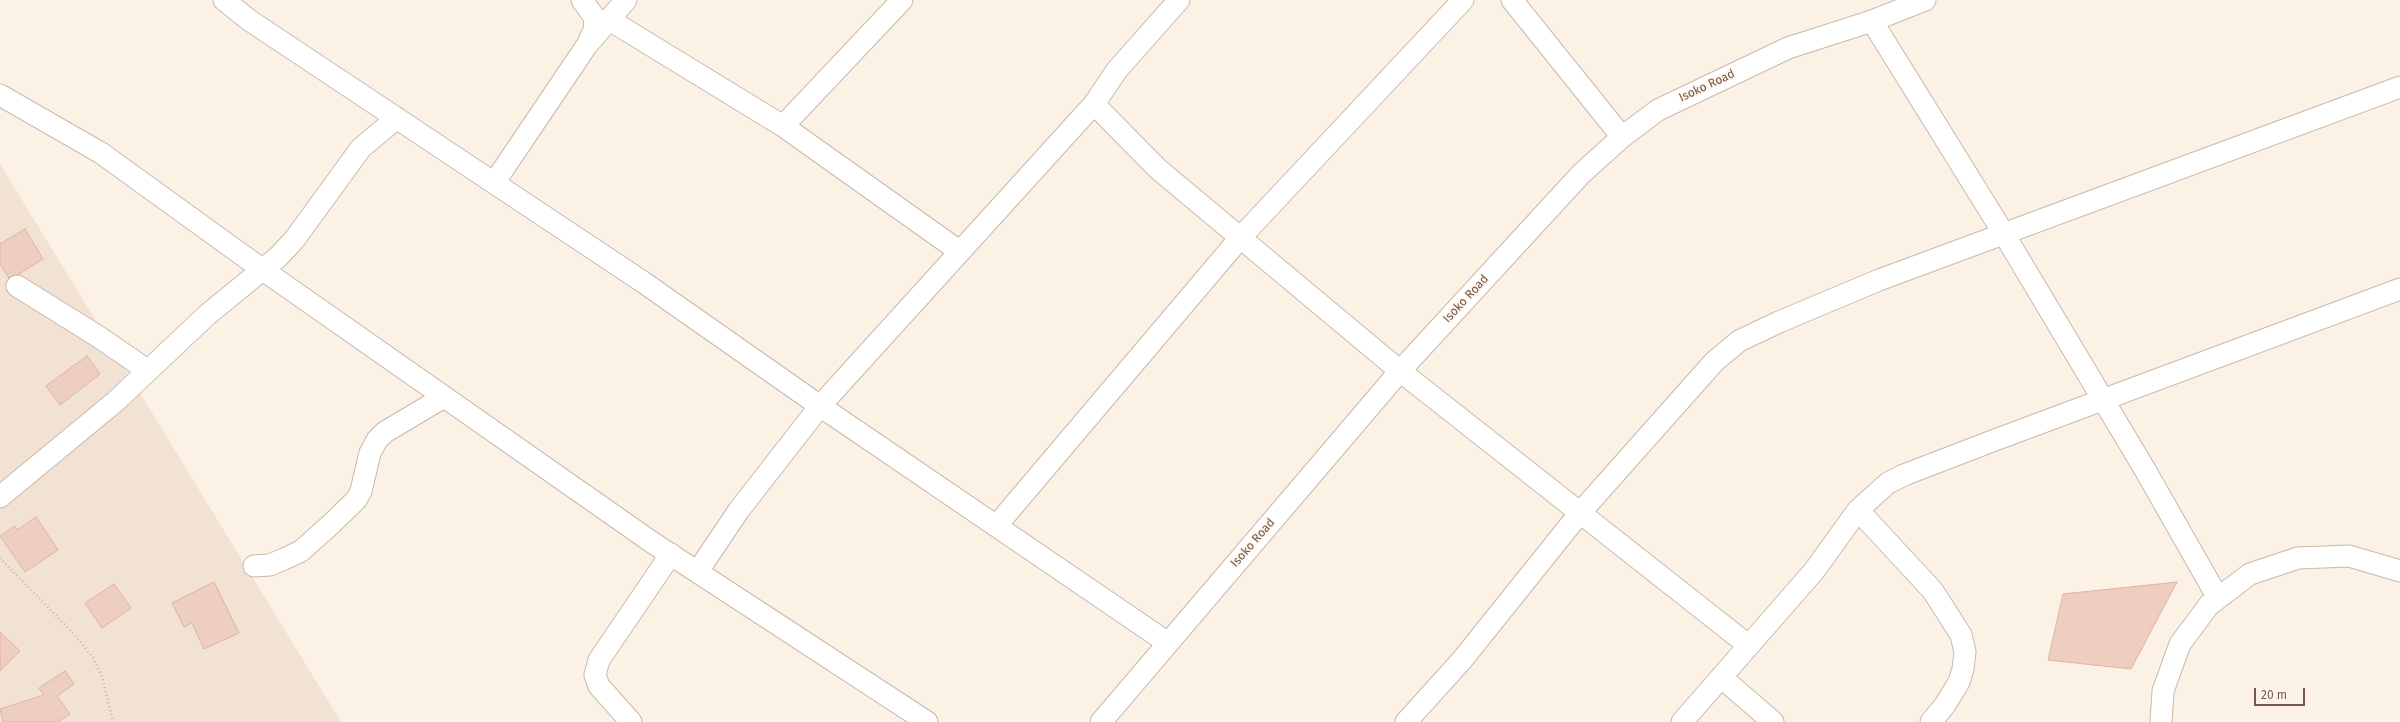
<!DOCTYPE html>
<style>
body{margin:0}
#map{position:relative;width:2400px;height:722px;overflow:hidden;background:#fbf1e5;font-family:"Fira Sans",sans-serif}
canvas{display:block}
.scale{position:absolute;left:2254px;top:688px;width:51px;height:18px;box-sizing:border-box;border:2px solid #72574c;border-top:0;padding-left:5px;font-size:12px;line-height:14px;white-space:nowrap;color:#72574c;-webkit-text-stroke:3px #fef5eb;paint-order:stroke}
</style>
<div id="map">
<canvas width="2400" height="722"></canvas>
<div class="scale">20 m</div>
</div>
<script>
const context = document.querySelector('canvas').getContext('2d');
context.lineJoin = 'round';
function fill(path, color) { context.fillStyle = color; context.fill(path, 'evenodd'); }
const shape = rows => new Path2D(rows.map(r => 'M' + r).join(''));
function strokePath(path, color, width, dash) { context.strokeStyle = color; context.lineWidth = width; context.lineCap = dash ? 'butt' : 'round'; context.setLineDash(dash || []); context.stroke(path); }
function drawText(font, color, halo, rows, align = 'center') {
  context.font = font + ' "Fira Sans",sans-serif'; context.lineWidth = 3; context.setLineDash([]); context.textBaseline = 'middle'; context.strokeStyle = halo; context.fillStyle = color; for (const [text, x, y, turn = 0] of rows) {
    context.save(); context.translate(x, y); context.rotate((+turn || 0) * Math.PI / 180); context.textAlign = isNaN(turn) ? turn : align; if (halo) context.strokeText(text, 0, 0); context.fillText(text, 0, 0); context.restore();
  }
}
fill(shape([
 [0,164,341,722,0,722]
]), '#f2e2d4');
const building = shape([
 [25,229,43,259,19,274,9,278,0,264,0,244,25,229],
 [87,356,100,374,60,405,46,386,87,356],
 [36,517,58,550,25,572,0,536,15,526,17,530,36,517],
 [214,582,239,633,204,649,192,623,184,627,172,603,214,582],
 [2177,582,2131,669,2048,660,2063,594,2177,582],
 [114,584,131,608,102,628,85,603,114,584],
 [0,632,20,651,0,671,0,632],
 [65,671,74,684,57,696,70,714,58,722,3,722,0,709,44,695,39,688,65,671]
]);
fill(building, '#eecebf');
strokePath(building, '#dfb3a0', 1);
const minor = shape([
 [224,0,249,20,643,282,820,406,1168,643],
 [582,0,595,18,594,30,589,41],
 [1512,0,1622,137],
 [608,19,783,126,959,251],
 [1872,21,2004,234,2144,468,2218,598],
 [0,95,101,153,263,270,653,543,927,722],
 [1094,104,1158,169,1400,371,1748,645],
 [783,126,902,0],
 [494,183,587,45,626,0],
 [17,286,99,337,147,370],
 [0,497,116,401,207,315,278,257,294,240,361,148,397,118],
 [1858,510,1933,591,1961,635,1965,652,1963,669,1959,682,1945,705,1931,722],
 [997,525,1240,238,1463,0],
 [254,566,270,565,284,559,301,551,329,526,356,500,361,491,370,453,377,440,385,432,444,397],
 [698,571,739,510,820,406,1094,104,1117,70,1179,0],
 [1721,677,1773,722],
 [631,722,599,686,595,675,599,660,671,554],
 [1101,722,1400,371,1581,174,1622,137,1658,110,1788,48,1872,21,1925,0],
 [1406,722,1462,660,1579,514,1714,362,1739,341,1779,322,1879,280,2400,87],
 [1682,722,1814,571,1858,510,1888,483,1904,475,1995,440,2400,289],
 [2161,722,2163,691,2180,644,2209,605,2250,574,2298,558,2349,556,2400,571]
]);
strokePath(minor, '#cbb8ac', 23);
strokePath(shape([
 [0,558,75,635,93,658,102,677,113,722]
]), '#d3b1a2', 2.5, [1, 3]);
strokePath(minor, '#fff', 21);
drawText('12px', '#72574c', '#fef5eb', [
 ["Isoko Road",1707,86,-25],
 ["Isoko Road",1466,299,-47],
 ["Isoko Road",1253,543,-49]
]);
</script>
